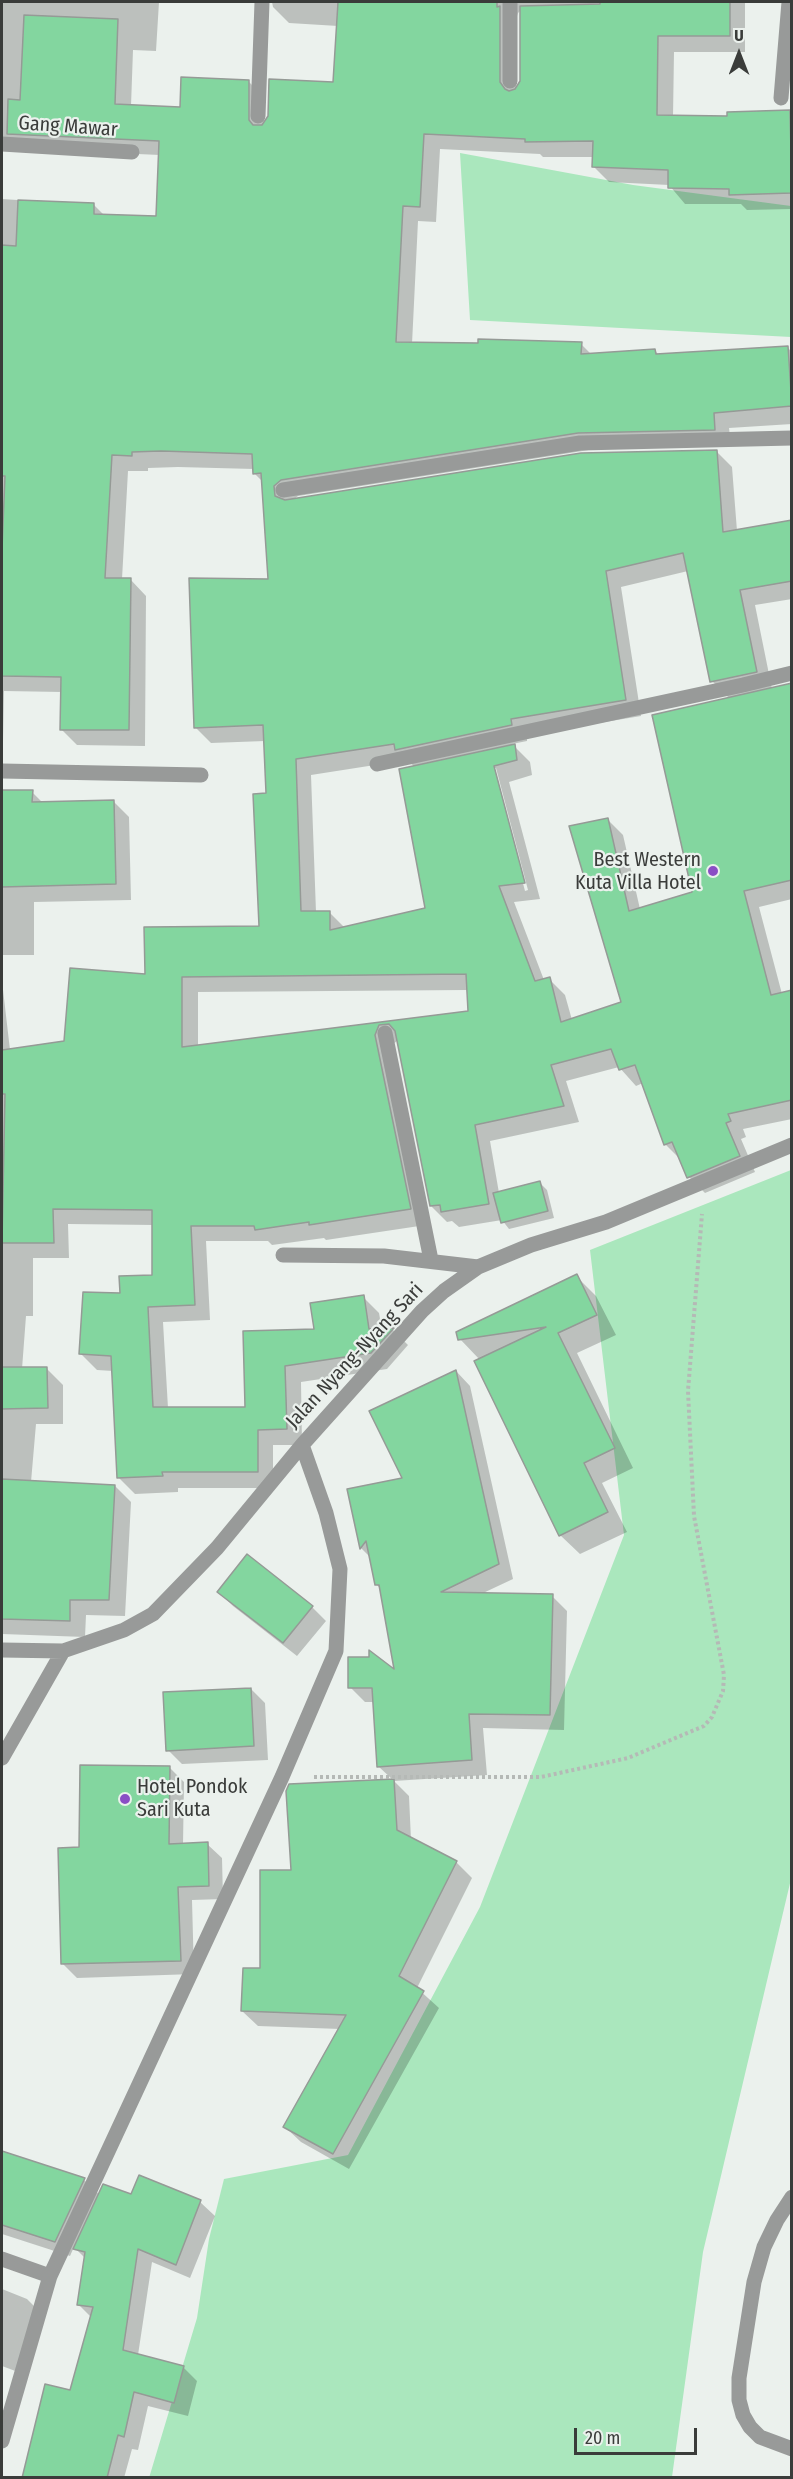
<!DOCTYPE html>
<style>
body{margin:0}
#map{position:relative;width:793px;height:2479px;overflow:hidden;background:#ebf1ed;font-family:"Fira Sans Condensed",sans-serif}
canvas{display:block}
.frame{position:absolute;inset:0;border:3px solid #3a3c3a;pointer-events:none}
.north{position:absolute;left:709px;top:24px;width:60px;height:60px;-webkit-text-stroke:4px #ebf1ed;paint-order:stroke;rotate:0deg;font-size:16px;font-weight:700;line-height:24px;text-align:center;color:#3a3c3a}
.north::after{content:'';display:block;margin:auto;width:21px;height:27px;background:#3a3c3a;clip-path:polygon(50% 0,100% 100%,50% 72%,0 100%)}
.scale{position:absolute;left:574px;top:2428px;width:123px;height:27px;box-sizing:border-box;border:3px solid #3a3c3a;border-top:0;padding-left:8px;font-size:18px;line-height:21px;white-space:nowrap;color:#3a3c3a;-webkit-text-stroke:4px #ebf1ed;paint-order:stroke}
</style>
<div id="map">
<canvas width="793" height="2479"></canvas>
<div class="frame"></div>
<div class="north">U</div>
<div class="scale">20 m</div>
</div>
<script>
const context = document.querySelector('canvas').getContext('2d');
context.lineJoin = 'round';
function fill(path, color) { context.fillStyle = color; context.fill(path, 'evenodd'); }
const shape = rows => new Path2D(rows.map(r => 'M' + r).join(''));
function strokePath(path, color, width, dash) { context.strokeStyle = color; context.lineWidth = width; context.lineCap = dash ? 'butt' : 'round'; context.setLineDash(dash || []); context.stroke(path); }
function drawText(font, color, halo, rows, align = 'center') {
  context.font = font + ' "Fira Sans Condensed",sans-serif'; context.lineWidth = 4.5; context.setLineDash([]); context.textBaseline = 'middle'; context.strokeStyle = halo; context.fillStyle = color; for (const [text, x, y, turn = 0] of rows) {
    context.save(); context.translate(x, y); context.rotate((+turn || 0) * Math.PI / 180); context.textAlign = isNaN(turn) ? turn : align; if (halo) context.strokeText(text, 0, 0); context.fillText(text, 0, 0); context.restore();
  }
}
fill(shape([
 [460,153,633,185,791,206,791,337,470,320],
 [791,1170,791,1879,703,2252,672,2477,149,2478,197,2318,209,2239,224,2179,348,2155,480,1907,624,1535,590,1250]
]), '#aae7bd');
fill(shape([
 [2,2,159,2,156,51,133,50,131,106,181,108,249,82,265,98,264,126,335,84,338,26,289,23,273,7,272,2,745,2,745,52,674,52,673,117,728,118,789,111,792,114,792,209,747,210,741,204,685,204,669,185,609,182,593,166,594,157,543,157,540,154,440,149,436,222,418,221,412,344,581,344,592,355,655,351,659,355,787,347,792,352,792,424,729,428,731,445,595,449,298,496,293,500,716,451,732,467,737,531,792,522,792,599,755,605,772,689,792,685,792,899,759,907,782,994,792,992,792,1119,743,1129,746,1137,741,1139,755,1172,705,1193,689,1177,681,1160,665,1144,643,1083,636,1086,619,1067,566,1081,579,1122,490,1141,499,1193,540,1183,547,1190,554,1218,509,1229,502,1220,459,1227,452,1221,447,1222,431,1206,398,1040,391,1046,426,1225,326,1240,324,1238,272,1245,268,1241,206,1241,210,1320,163,1322,168,1408,247,1408,316,1331,363,1297,379,1313,382,1330,393,1330,408,1345,387,1369,301,1382,302,1445,273,1445,273,1488,178,1488,178,1492,135,1494,119,1478,113,1371,97,1370,81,1354,122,1295,154,1276,154,1225,68,1224,69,1258,33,1258,33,1316,26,1316,22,1369,47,1369,63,1385,63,1424,36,1424,31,1482,115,1486,131,1502,125,1616,86,1615,85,1637,2,1634,2,981,10,1050,66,1043,147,976,260,928,268,795,265,741,211,743,195,727,270,580,263,482,254,473,254,469,178,467,148,468,148,471,128,471,122,579,130,579,146,596,145,746,77,745,61,729,62,692,4,691,2,792,32,792,43,803,113,801,129,817,131,900,34,902,34,955,2,955,2,199,94,205,105,216,158,218,160,155,24,149,2,142],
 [521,10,520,87,516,91,516,19,518,13],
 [688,571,712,681,730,699,694,893,640,909,623,835,607,819,623,1003,572,1020,565,995,549,979,544,980,514,902,540,899,509,782,532,775,530,762,512,744,527,741,527,735,641,716,621,587],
 [407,760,415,767,426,909,345,928,329,912,316,912,311,775],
 [493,768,496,768,528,890,525,891],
 [468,990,470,1012,198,1046,198,992],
 [576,1276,596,1296,616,1335,577,1353,633,1468,602,1483,627,1532,580,1554,560,1535,480,1360,460,1339],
 [456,1371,470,1386,513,1579,481,1594,552,1596,567,1611,564,1730,483,1728,487,1775,394,1781,409,1796,411,1840,456,1862,472,1878,417,1988,439,2008,349,2169,301,2142,285,2127,340,2029,258,2026,242,2011,262,1970,292,1871,393,1780,378,1766,374,1702,365,1702,350,1687,396,1673,381,1589,377,1585,371,1558,361,1548,349,1490,404,1479],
 [219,1592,312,1607,326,1621,297,1656,233,1606],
 [251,1689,265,1703,268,1760,182,1764,168,1750],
 [169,1767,184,1782,183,1845,207,1844,222,1858,223,1899,192,1900,194,1974,77,1978,62,1963,81,1848],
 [2,2153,84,2180,100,2195,132,2195,140,2177,200,2202,215,2216,190,2278,152,2262,138,2355,183,2367,197,2381,188,2416,148,2406,138,2450,132,2449,124,2478,23,2478,71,2392,92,2318,78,2304,85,2258,74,2247,70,2256,2,2234],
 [2,2289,27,2299,41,2313,18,2372,2,2366]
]), '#0003');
const building = shape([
 [338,2,497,2,497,7,500,6,500,82,505,89,509,91,515,89,520,81,520,6,600,4,600,2,730,2,730,36,658,36,657,115,727,116,727,112,790,110,792,193,729,195,729,189,668,188,668,170,592,167,593,141,525,142,525,139,424,134,420,207,403,206,396,342,478,343,478,339,582,342,581,354,655,349,656,354,788,346,792,406,714,413,715,430,578,433,281,480,274,486,275,496,285,500,581,453,717,450,723,532,792,520,792,581,740,590,757,672,710,682,683,553,606,571,626,700,511,719,512,725,395,750,394,744,296,759,301,911,330,911,330,930,425,908,399,769,515,744,517,760,494,766,525,883,499,886,535,981,550,977,561,1022,621,1002,569,826,608,818,629,911,692,892,652,715,792,683,792,880,744,891,771,995,792,990,792,1100,728,1114,731,1121,726,1123,740,1156,687,1178,672,1142,664,1145,635,1065,619,1070,611,1049,551,1065,564,1106,475,1125,489,1204,441,1212,440,1205,430,1206,395,1031,389,1024,379,1025,375,1035,411,1209,309,1225,309,1222,255,1230,254,1226,191,1226,195,1305,148,1307,153,1407,245,1407,243,1331,314,1329,310,1303,364,1295,369,1329,394,1328,371,1353,285,1366,287,1429,258,1430,258,1472,162,1472,163,1476,117,1478,111,1356,79,1354,83,1292,120,1293,119,1276,152,1275,152,1210,53,1209,54,1243,2,1243,5,1094,2,1094,2,1050,64,1041,70,968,145,974,144,927,259,926,253,794,266,793,263,725,194,728,189,578,268,579,261,473,253,474,252,454,161,451,132,452,132,456,112,455,105,578,131,578,129,730,60,730,61,677,2,676,2,549,5,476,2,476,2,245,16,246,18,200,94,203,94,214,156,216,159,141,7,134,8,99,20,100,24,15,118,19,115,104,180,107,181,77,249,80,249,120,253,125,262,125,268,116,269,79,333,82,338,2],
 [466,974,468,1011,182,1047,182,977,466,974],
 [2,790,33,790,32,802,114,800,116,884,2,887,2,790],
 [540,1181,548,1211,501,1223,493,1193,540,1181],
 [577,1274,597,1315,558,1333,615,1448,584,1463,608,1512,559,1536,474,1361,546,1327,458,1340,456,1332,577,1274],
 [2,1367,47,1367,48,1408,2,1409,2,1367],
 [456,1370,499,1564,441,1592,553,1594,550,1715,469,1714,472,1760,377,1767,372,1688,348,1688,348,1657,369,1657,369,1650,394,1669,379,1585,375,1585,366,1541,360,1549,347,1489,402,1478,369,1411,456,1370],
 [2,1479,115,1485,109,1600,70,1600,70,1621,2,1619,2,1479],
 [247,1554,313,1606,283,1643,217,1592,247,1554],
 [251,1688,254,1746,166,1751,163,1692,251,1688],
 [80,1765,170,1766,169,1844,208,1842,209,1886,178,1887,181,1961,61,1964,58,1848,79,1847,80,1765],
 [394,1779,397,1830,457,1861,399,1976,424,1991,333,2154,283,2127,346,2015,241,2011,243,1968,260,1968,260,1870,291,1870,286,1791,289,1784,394,1779],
 [2,2151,85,2178,55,2242,2,2225,2,2151],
 [139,2175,201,2200,176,2265,138,2249,123,2350,184,2366,174,2403,134,2392,124,2437,118,2435,107,2478,22,2478,45,2384,70,2390,93,2307,77,2305,85,2252,73,2249,103,2184,131,2194,139,2175]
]);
fill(building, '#83d69f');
strokePath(building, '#959a96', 1.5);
strokePath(shape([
 [314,1777,541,1777,628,1758,704,1726,712,1717,723,1691,724,1675,694,1516,688,1391,702,1214]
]), '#b5b9b6', 4, [3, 3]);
strokePath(shape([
 [510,2,510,81],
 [781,98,789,2],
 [258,116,262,2],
 [2,144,132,152],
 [283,490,580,443,792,438],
 [377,764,743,685,792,673],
 [2,771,201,775],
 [385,1033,431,1260],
 [283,1255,384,1256,478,1267],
 [2,1650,63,1651,124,1630,153,1614,217,1548,302,1445,422,1311,444,1291,478,1267,531,1245,606,1222,792,1145],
 [2,1758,63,1651],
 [792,2197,777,2220,764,2247,754,2282,739,2378,739,2400,743,2415,750,2427,760,2437,792,2449],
 [2,2259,50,2276],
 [2,2441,50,2276,282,1777,336,1651,340,1569,326,1513,302,1445]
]), '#989a99', 15);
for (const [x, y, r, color] of [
 [713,871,6,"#8a4ec5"],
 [125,1799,6,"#8a4ec5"]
]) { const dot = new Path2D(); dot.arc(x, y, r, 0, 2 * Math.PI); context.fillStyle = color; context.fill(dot); strokePath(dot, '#ebf1ed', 2); }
drawText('20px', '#3a3c3a', '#ebf1ed', [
 ["Gang Mawar",68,127,4],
 ["Jalan Nyang-Nyang Sari",355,1356,-47]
]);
drawText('20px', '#3a3c3a', '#ebf1ed', [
 ["Best Western",701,860],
 ["Kuta Villa Hotel",701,883],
 ["Hotel Pondok",137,1787,"left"],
 ["Sari Kuta",137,1810,"left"]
], 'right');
</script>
